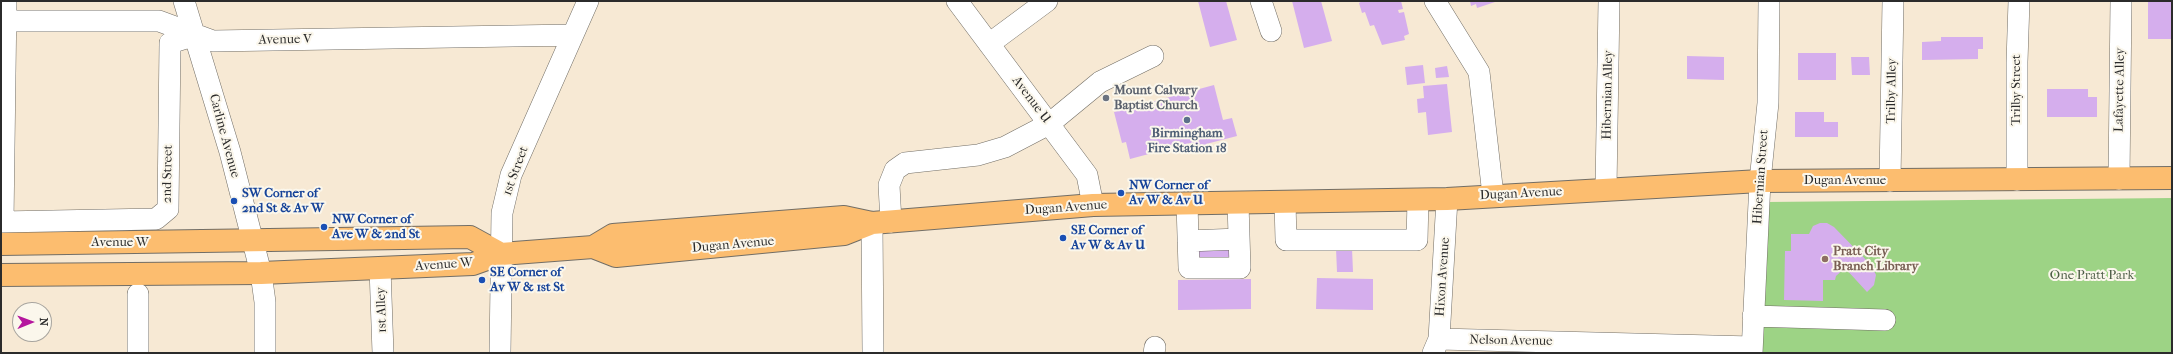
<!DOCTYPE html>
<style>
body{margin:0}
#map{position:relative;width:2173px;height:354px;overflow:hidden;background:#f7e9d4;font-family:"IM FELL French Canon",serif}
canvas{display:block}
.frame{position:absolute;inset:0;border:2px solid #2b2b2b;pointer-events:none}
.north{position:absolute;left:12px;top:302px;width:40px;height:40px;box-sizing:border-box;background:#fbf7ec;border:1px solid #a8a59f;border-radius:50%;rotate:89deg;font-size:11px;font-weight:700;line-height:16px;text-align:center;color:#2b2b2b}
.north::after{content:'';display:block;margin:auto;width:14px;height:18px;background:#b5179e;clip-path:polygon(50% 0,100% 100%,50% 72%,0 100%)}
</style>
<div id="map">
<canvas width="2173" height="354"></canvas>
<div class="frame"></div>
<div class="north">N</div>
</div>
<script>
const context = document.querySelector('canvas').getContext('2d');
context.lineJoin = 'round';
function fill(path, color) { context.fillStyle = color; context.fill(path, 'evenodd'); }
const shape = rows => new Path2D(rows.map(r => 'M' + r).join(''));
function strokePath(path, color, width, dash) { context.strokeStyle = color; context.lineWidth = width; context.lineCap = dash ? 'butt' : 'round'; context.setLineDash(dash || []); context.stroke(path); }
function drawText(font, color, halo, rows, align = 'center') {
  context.font = font + ' "IM FELL French Canon",serif'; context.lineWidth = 4; context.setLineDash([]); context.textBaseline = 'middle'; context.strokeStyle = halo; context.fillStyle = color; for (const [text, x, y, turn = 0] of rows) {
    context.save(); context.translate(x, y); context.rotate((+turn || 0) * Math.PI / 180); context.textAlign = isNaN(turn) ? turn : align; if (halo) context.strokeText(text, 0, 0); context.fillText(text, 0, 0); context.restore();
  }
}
fill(shape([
 [2172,198,2172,353,1762,353,1767,202]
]), '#9dd385');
fill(shape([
 [1198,1,1226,1,1237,40,1210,47],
 [1292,1,1321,1,1332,41,1304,48],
 [1362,1,1401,1,1403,9,1398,10,1399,13,1404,12,1409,34,1404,36,1405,40,1382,45,1374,25,1370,26,1365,12,1362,13,1359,3],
 [1470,1,1498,1,1477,8,1476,4,1471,6],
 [2148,1,2172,1,2172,39,2148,39],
 [1941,37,1983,37,1983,49,1978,49,1978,59,1922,60,1922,42,1941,41],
 [1798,53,1836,53,1836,80,1798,80],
 [1687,56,1724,57,1724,80,1687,79],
 [1851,57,1869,57,1870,75,1852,75],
 [1423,65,1425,83,1407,85,1405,67],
 [1447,66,1449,77,1436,78,1435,68],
 [1447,84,1452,132,1428,135,1426,112,1418,113,1417,99,1424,98,1423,86],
 [1214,85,1223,120,1232,118,1237,136,1206,144,1208,150,1193,154,1190,143,1130,159,1126,142,1122,143,1114,112],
 [2047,89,2088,89,2088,97,2097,97,2097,117,2047,117],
 [1795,112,1824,112,1824,122,1838,122,1838,137,1795,137],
 [1820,223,1827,223,1834,227,1872,266,1876,275,1874,285,1867,292,1845,268,1836,276,1835,280,1823,280,1823,301,1784,300,1785,251,1791,251,1791,234,1809,234,1813,226],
 [1230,245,1231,261,1198,262,1197,246],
 [1336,248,1352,248,1353,272,1337,272],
 [1317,278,1373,279,1373,310,1316,309],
 [1251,279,1251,309,1178,310,1178,280]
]), '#d5aeed');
const minor = shape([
 [184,1,230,152,261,273,265,302,265,353],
 [957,1,1087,175,1093,205],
 [1261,1,1271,31],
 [1435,1,1479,72,1493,195],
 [1,21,159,21,213,41,573,35],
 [989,44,1047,1],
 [2119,179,2121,1],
 [2017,180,2017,62,2019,1],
 [1890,181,1893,1],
 [1606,189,1609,1],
 [1285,202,1286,240,1417,240,1418,200],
 [1187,204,1189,268,1240,268,1238,203],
 [1,222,156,219,168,209,170,43,196,35],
 [3,222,6,1],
 [891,222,889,185,895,170,905,163,978,155,1005,147,1049,124,1100,82,1153,56],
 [872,223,873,353],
 [1188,241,1239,239],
 [380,268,383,353],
 [1753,316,1885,320],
 [1439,339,1752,347],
 [138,353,138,294],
 [500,353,502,213,511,175,588,1],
 [1154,353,1155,347],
 [1433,353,1439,339,1447,199],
 [1752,353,1760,181,1768,103,1769,1]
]);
const major = shape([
 [1,244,470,237,501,254],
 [593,247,616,256,844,234,872,223,1093,205,1447,199,1760,181,2172,178],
 [1,275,261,273,473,264,501,254,593,247,613,235,844,217,872,223]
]);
strokePath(minor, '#726e66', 22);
strokePath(major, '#726e66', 24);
strokePath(minor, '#fff', 21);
strokePath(major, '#fcbd6f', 22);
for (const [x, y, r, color] of [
 [1106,98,4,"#6b7280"],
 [1187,120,4,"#5c6f8a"],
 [1121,193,4,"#1a4fb4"],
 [234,201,4,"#1a4fb4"],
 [324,227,4,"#1a4fb4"],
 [1063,238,4,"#1a4fb4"],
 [1825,259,4,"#8d6e63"],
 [482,280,4,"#1a4fb4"]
]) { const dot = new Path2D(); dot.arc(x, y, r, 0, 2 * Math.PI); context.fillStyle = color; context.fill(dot); strokePath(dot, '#fbf7ec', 1.5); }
drawText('13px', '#2b2b2b', '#fbf7ec', [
 ["Avenue V",285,40,-1],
 ["Trilby Street",2017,90,-90],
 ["Lafayette Alley",2120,90,-89],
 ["Trilby Alley",1892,91,-89],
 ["Hibernian Alley",1608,95,-89],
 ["Avenue U",1031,100,53],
 ["Carline Avenue",224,136,75],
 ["1st Street",516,171,-70],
 ["2nd Street",168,174,-89],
 ["Hibernian Street",1761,177,-86],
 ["Dugan Avenue",1845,181],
 ["Dugan Avenue",1521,194,-3],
 ["Dugan Avenue",1066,208,-4],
 ["Avenue W",120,243],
 ["Dugan Avenue",733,245,-5],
 ["Avenue W",444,265,-4],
 ["Hixon Avenue",1443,277,-86],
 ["1st Alley",382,310,-92],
 ["Nelson Avenue",1511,341,1]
]);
drawText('bold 13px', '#5b616d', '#fbf7ec', [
 ["Mount Calvary",1114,91],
 ["Baptist Church",1114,106]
], 'left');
drawText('bold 13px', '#4e5e75', '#fbf7ec', [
 ["Birmingham",1187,134],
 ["Fire Station 18",1187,149]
]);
drawText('bold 13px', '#164399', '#fbf7ec', [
 ["NW Corner of",1129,186],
 ["Av W & Av U",1129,201],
 ["SW Corner of",242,194],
 ["2nd St & Av W",242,209],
 ["NW Corner of",332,220],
 ["Ave W & 2nd St",332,235],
 ["SE Corner of",1071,231],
 ["Av W & Av U",1071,246],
 ["SE Corner of",490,273],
 ["Av W & 1st St",490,288]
], 'left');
drawText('bold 13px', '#785e54', '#fbf7ec', [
 ["Pratt City",1833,252],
 ["Branch Library",1833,267]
], 'left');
drawText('13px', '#4d5d46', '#fbf7ec', [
 ["One Pratt Park",2092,276]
]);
</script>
